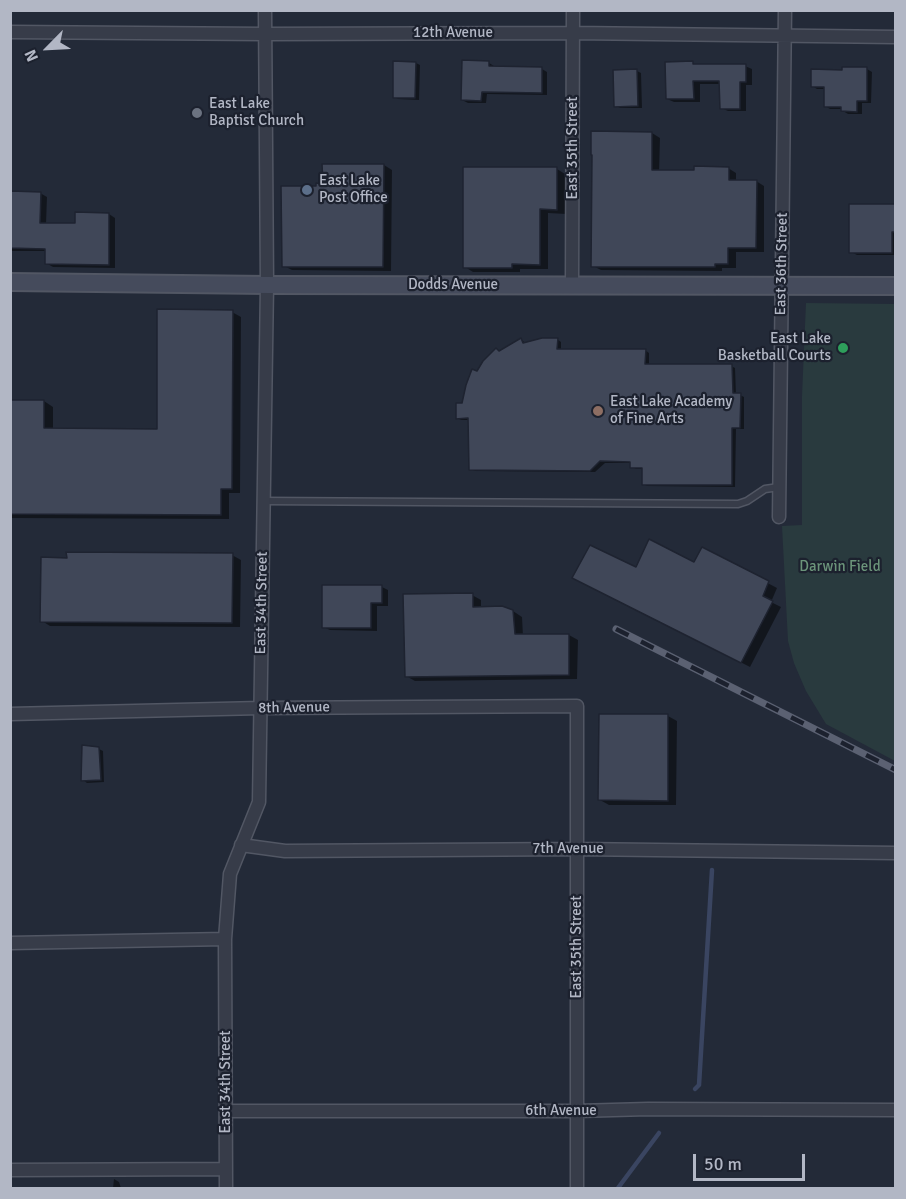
<!DOCTYPE html>
<style>
body{margin:0}
#map{position:relative;width:906px;height:1199px;overflow:hidden;background:#232a38;font-family:Signika,sans-serif}
canvas{display:block}
.frame{position:absolute;inset:0;border:12px solid #b2b7c5;pointer-events:none}
.north{position:absolute;left:18px;top:18px;width:60px;height:60px;-webkit-text-stroke:4px #1c212e;paint-order:stroke;rotate:246deg;font-size:16px;font-weight:700;line-height:24px;text-align:center;color:#b2b7c5}
.north::after{content:'';display:block;margin:auto;width:21px;height:27px;background:#b2b7c5;clip-path:polygon(50% 0,100% 100%,50% 72%,0 100%)}
.scale{position:absolute;left:693px;top:1154px;width:112px;height:27px;box-sizing:border-box;border:3px solid #b2b7c5;border-top:0;padding-left:8px;font-size:18px;line-height:21px;white-space:nowrap;color:#b2b7c5;-webkit-text-stroke:4px #1c212e;paint-order:stroke}
</style>
<div id="map">
<canvas width="906" height="1199"></canvas>
<div class="frame"></div>
<div class="north">N</div>
<div class="scale">50 m</div>
</div>
<script>
const context = document.querySelector('canvas').getContext('2d');
context.lineJoin = 'round';
function fill(path, color) { context.fillStyle = color; context.fill(path, 'evenodd'); }
const shape = rows => new Path2D(rows.map(r => 'M' + r).join(''));
function strokePath(path, color, width, dash) { context.strokeStyle = color; context.lineWidth = width; context.lineCap = dash ? 'butt' : 'round'; context.setLineDash(dash || []); context.stroke(path); }
function drawText(font, color, halo, rows, align = 'center') {
  context.font = font + ' Signika,sans-serif'; context.lineWidth = 4.5; context.setLineDash([]); context.textBaseline = 'middle'; context.strokeStyle = halo; context.fillStyle = color; for (const [text, x, y, turn = 0] of rows) {
    context.save(); context.translate(x, y); context.rotate((+turn || 0) * Math.PI / 180); context.textAlign = isNaN(turn) ? turn : align; if (halo) context.strokeText(text, 0, 0); context.fillText(text, 0, 0); context.restore();
  }
}
fill(shape([
 [806,303,895,304,895,761,826,724,806,691,794,663,788,641,782,526,802,525,802,396]
]), '#293a3e');
fill(shape([
 [416,63,420,65,419,100,398,99,394,97],
 [489,63,494,66,494,68,542,69,547,72,547,95,487,94,486,103,468,103,462,100],
 [693,63,698,66,745,66,752,69,752,85,746,85,746,111,728,111,721,108,721,84,700,84,700,102,674,102,667,99],
 [867,69,872,72,871,103,862,103,862,114,848,114,843,111,843,109,830,109,825,106,825,89,817,89,812,86,843,71],
 [637,71,641,73,642,108,620,108,616,106],
 [652,133,660,138,659,172,695,172,728,168,736,173,736,181,756,181,764,186,764,252,736,252,736,268,722,268,722,271,601,270,593,266],
 [384,165,392,170,391,271,292,270,284,266,318,187],
 [557,169,565,174,566,214,548,213,548,269,520,269,520,272,473,272,465,267],
 [10,193,40,193,47,197,46,224,76,224,109,214,115,218,115,268,53,267,46,263,46,251,10,251],
 [896,205,896,255,857,255,851,252],
 [232,312,241,317,240,493,229,493,229,519,10,518,10,401,44,401,53,407,53,430,158,430],
 [557,339,561,342,561,350,645,350,649,353,649,365,731,366,735,368,736,395,740,395,744,397,744,429,736,429,735,487,647,486,643,484,644,469,636,469,632,467,632,463,605,463,595,472,475,471,471,469,469,420,461,420,457,418,478,373,500,352,521,340,526,343],
 [703,549,777,588,771,602,781,607,750,667,581,581,695,564],
 [232,555,241,560,240,627,50,626,42,621,69,559],
 [382,587,388,590,388,606,377,606,377,631,330,630,323,627],
 [472,595,481,600,481,608,513,611,522,617,523,636,569,635,578,640,577,679,415,681,406,676],
 [668,716,677,721,676,805,609,805,600,800],
 [99,749,103,751,104,782,87,783,83,780],
 [114,1179,119,1182,121,1188,113,1188]
]), '#0007');
strokePath(shape([
 [695,1089,699,1085,712,870],
 [618,1188,659,1133]
]), '#3a4561', 4.5);
const building = shape([
 [462,60,489,61,489,66,542,67,542,93,482,92,481,101,461,100,462,60],
 [393,61,416,62,415,98,393,98,393,61],
 [693,61,693,64,746,64,746,82,740,82,740,109,720,109,719,81,693,81,694,99,666,99,665,62,693,61],
 [842,67,867,67,867,101,857,101,857,112,841,111,841,107,824,107,824,87,811,87,811,69,842,70,842,67],
 [637,69,638,106,614,107,613,70,637,69],
 [591,131,652,132,652,170,694,170,694,166,729,167,729,180,757,180,756,248,728,248,728,264,715,264,715,267,591,267,592,155,591,155,591,131],
 [322,164,384,164,383,267,282,267,281,186,316,186,316,183,323,184,322,164],
 [463,167,557,167,557,210,540,209,540,265,512,264,512,268,463,268,463,167],
 [10,191,41,192,40,223,75,223,75,212,109,213,109,265,45,264,45,249,10,248,10,191],
 [849,204,896,204,896,232,892,232,892,253,849,253,849,204],
 [157,309,233,310,232,489,221,489,221,515,10,514,10,400,44,400,44,428,157,429,157,309],
 [521,338,523,343,542,338,558,338,557,349,646,349,645,364,732,364,733,393,741,393,740,428,732,428,732,485,642,485,642,468,630,468,630,462,600,461,590,471,469,470,468,418,456,419,456,403,462,403,466,385,472,369,477,371,483,361,496,348,499,351,521,338],
 [649,539,694,562,702,547,769,581,763,596,773,601,741,663,572,578,590,545,636,567,649,539],
 [66,552,233,553,232,623,40,622,41,557,67,558,66,552],
 [322,585,382,585,382,603,371,603,371,628,322,628,322,585],
 [473,593,473,607,502,606,513,610,515,634,569,634,569,675,405,677,403,594,473,593],
 [599,714,668,714,668,801,598,800,599,714],
 [82,745,99,747,101,780,81,781,82,745]
]);
fill(building, '#404758');
strokePath(building, '#1e2330', 1.5);
const lane = shape([
 [263,501,738,504,747,501,765,489,779,487]
]);
const street = shape([
 [10,32,265,34,574,33,896,37],
 [572,285,573,10],
 [779,517,785,10],
 [10,714,261,708,577,706,577,1188],
 [241,845,285,851,576,849,896,853],
 [10,943,225,939],
 [226,1111,577,1111,648,1109,896,1110],
 [10,1170,226,1169],
 [226,1188,225,939,230,874,259,802,267,285,265,10]
]);
const secondary = shape([
 [10,282,267,285,896,286]
]);
strokePath(lane, '#525764', 9);
strokePath(street, '#525764', 15);
strokePath(secondary, '#525764', 20);
strokePath(lane, '#373c49', 6);
strokePath(street, '#373c49', 12);
strokePath(secondary, '#454b5c', 16);
const rail = shape([
 [616,629,896,770]
]);
strokePath(rail, '#5b6172', 7);
strokePath(rail, '#1c212e', 4.5, [14]);
for (const [x, y, r, color] of [
 [197,113,6,"#6b7280"],
 [307,190,6,"#5c6f8a"],
 [843,348,6,"#2e9e5b"],
 [598,411,6,"#8d6e63"]
]) { const dot = new Path2D(); dot.arc(x, y, r, 0, 2 * Math.PI); context.fillStyle = color; context.fill(dot); strokePath(dot, '#1c212e', 2); }
drawText('15px', '#b2b7c5', '#1c212e', [
 ["12th Avenue",453,33],
 ["East 35th Street",573,148,-90],
 ["East 36th Street",782,264,-89],
 ["Dodds Avenue",453,285],
 ["East 34th Street",262,603,-89],
 ["8th Avenue",294,708,-1],
 ["7th Avenue",568,849],
 ["East 35th Street",577,947,-90],
 ["East 34th Street",226,1082,-90],
 ["6th Avenue",561,1111]
]);
drawText('15px', '#b2b7c5', '#1c212e', [
 ["East Lake",209,104],
 ["Baptist Church",209,121],
 ["East Lake",319,181],
 ["Post Office",319,198],
 ["East Lake",831,339,"right"],
 ["Basketball Courts",831,356,"right"],
 ["East Lake Academy",610,402],
 ["of Fine Arts",610,419]
], 'left');
drawText('15px', '#6b947a', '#1c212e', [
 ["Darwin Field",840,567]
]);
</script>
